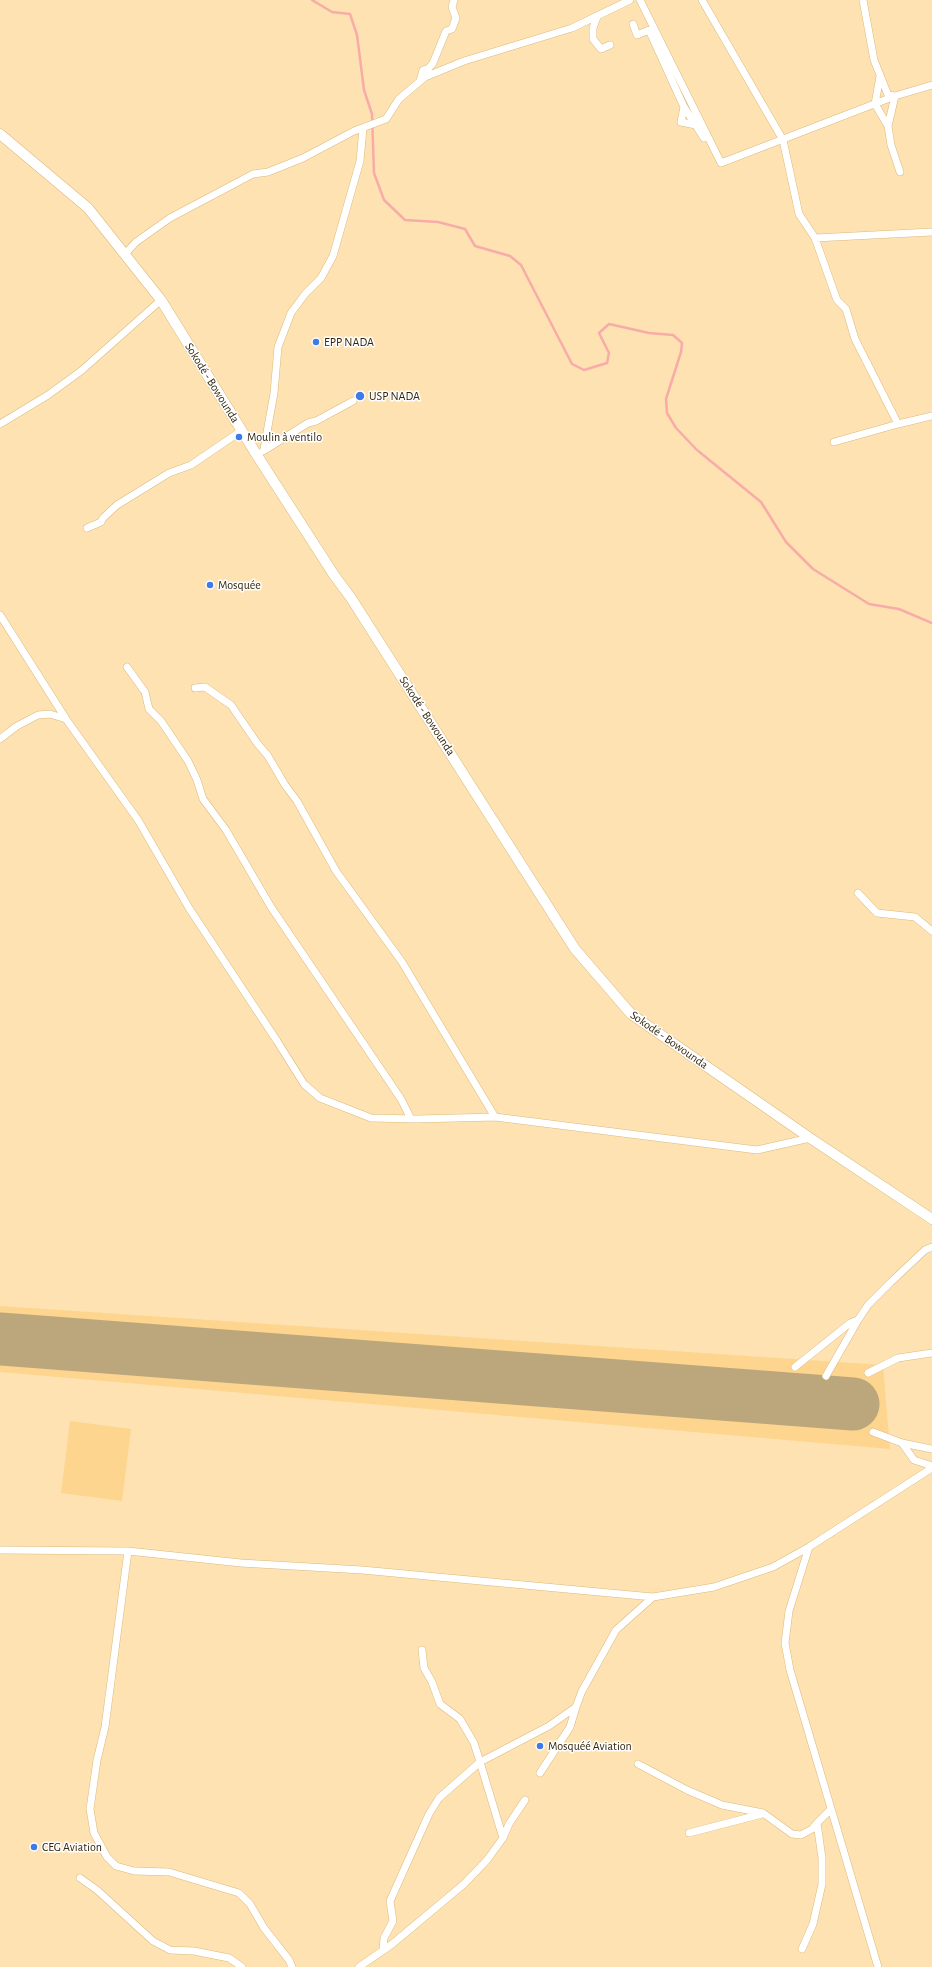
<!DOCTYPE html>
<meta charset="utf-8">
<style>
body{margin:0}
canvas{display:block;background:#fee2b1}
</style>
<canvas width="932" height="1967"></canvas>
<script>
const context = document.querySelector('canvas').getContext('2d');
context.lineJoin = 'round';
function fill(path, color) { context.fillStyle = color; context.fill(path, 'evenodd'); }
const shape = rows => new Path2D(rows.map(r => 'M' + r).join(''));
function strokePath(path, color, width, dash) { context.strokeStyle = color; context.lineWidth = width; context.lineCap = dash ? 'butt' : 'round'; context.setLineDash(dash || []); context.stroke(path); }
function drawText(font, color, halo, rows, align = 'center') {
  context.font = font + ' "Alegreya Sans",sans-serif'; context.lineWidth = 3; context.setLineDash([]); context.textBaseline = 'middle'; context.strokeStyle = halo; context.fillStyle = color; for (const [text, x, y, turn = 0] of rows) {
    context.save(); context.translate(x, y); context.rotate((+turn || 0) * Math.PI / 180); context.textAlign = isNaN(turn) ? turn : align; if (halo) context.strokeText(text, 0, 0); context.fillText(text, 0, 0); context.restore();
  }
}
fill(shape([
 [0,1306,883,1365,890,1449,0,1372],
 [70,1421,131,1429,122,1501,61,1493]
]), '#fdd58f');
strokePath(shape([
 [312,0,332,12,350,14,357,35,364,90,372,114,374,173,384,200,405,220,438,222,465,229,475,246,510,256,521,265,572,364,584,370,607,363,609,353,599,333,609,324,649,333,673,335,682,343,681,352,666,399,667,413,676,428,697,450,761,502,786,542,813,569,869,604,899,609,932,623]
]), '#f8aca9', 2.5);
strokePath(shape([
 [0,1339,853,1404]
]), '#bca67c', 53);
const street = shape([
 [640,0,721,163,895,96,932,85],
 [702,0,783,140,799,214,815,238,837,300,846,309,855,339,898,424,932,416],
 [863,0,874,60,888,95,895,96,888,126,891,145,900,172],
 [597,17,593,28,593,39,601,49,610,45],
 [633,24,637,35,649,30,684,107,704,138],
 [880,76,875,104,888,126],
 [420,81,423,70,429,68,433,63,446,31,452,29,456,18,452,7,454,0],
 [684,107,681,122,696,125],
 [815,238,932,232],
 [125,254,136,242,170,218,253,174,268,172,303,158,354,131,386,119,399,99,425,77,464,61,572,28,630,0],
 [0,424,48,395,81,371,161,300],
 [834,442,898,424],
 [264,449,274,393,278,347,291,313,305,294,321,278,333,256,360,161,363,128],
 [263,451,308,423,316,421,353,401],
 [87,528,101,522,103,518,117,505,169,473,191,465,241,431],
 [0,615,66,719,138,820,189,908,277,1041,304,1084,320,1098,371,1118,417,1119,495,1117,757,1150,810,1138],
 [127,667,145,692,149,709,161,721,188,761,197,780,203,799,226,830,271,907,401,1099,411,1119],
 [195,688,205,687,231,705,257,743,268,756,285,785,297,801,336,871,402,962,495,1117],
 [0,739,17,726,38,715,50,714,66,719],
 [858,893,877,913,915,917,932,931],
 [795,1367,850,1323,858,1320,868,1305,891,1282,925,1250,932,1247],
 [868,1373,898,1358,932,1353],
 [826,1376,858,1320],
 [873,1432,902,1443,932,1449],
 [902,1443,914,1460,932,1466],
 [809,1547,789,1611,785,1643,790,1670,878,1967],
 [0,1550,128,1551,241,1563,362,1570,653,1597,714,1587,773,1567,809,1547,932,1468],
 [128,1551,105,1727,97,1760,90,1809,94,1833,107,1857,116,1866,134,1871,169,1872,239,1893,250,1904,264,1928,289,1960,292,1967],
 [638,1764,687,1790,722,1805,763,1813,792,1834,801,1835,812,1829,817,1823],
 [540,1773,570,1727,576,1707],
 [689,1833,762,1814],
 [503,1838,509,1824,525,1800],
 [80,1878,97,1890,153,1941,170,1950,194,1951,229,1958,242,1967],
 [802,1949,813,1924,822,1884,822,1858,817,1823,831,1809],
 [383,1950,384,1938,393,1921,390,1901,429,1814,439,1798,480,1762,474,1743,460,1719,440,1704,432,1682,424,1668,422,1650],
 [359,1967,391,1945,464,1884,487,1860,503,1838,480,1762,549,1726,576,1707,582,1691,616,1630,653,1597]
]);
const secondary = shape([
 [0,134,88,208,161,300,258,457,334,575,351,598,575,949,631,1014,810,1138,932,1219]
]);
strokePath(street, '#dbb97c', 8);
strokePath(secondary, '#dbb97c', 11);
strokePath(street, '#fff', 7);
strokePath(secondary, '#fff', 10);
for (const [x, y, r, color] of [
 [316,342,4,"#3e7ae9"],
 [360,396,5,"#3e7ae9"],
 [239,437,4,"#3e7ae9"],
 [210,585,4,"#3e7ae9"],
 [540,1746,4,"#3e7ae9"],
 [34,1847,4,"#3e7ae9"]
]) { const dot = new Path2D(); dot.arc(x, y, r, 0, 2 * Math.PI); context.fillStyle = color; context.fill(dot); strokePath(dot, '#fff', 1.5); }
drawText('12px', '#32250b', '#fff', [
 ["EPP NADA",324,342],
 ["USP NADA",369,396],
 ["Moulin à ventilo",247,437],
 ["Mosquée",218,585],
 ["Mosquéé Aviation",548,1746],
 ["CEG Aviation",42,1847]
], 'left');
drawText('12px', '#32250b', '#fff', [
 ["Sokodé - Bowounda",212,383,58],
 ["Sokodé - Bowounda",427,716,57],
 ["Sokodé - Bowounda",669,1040,35]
]);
</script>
